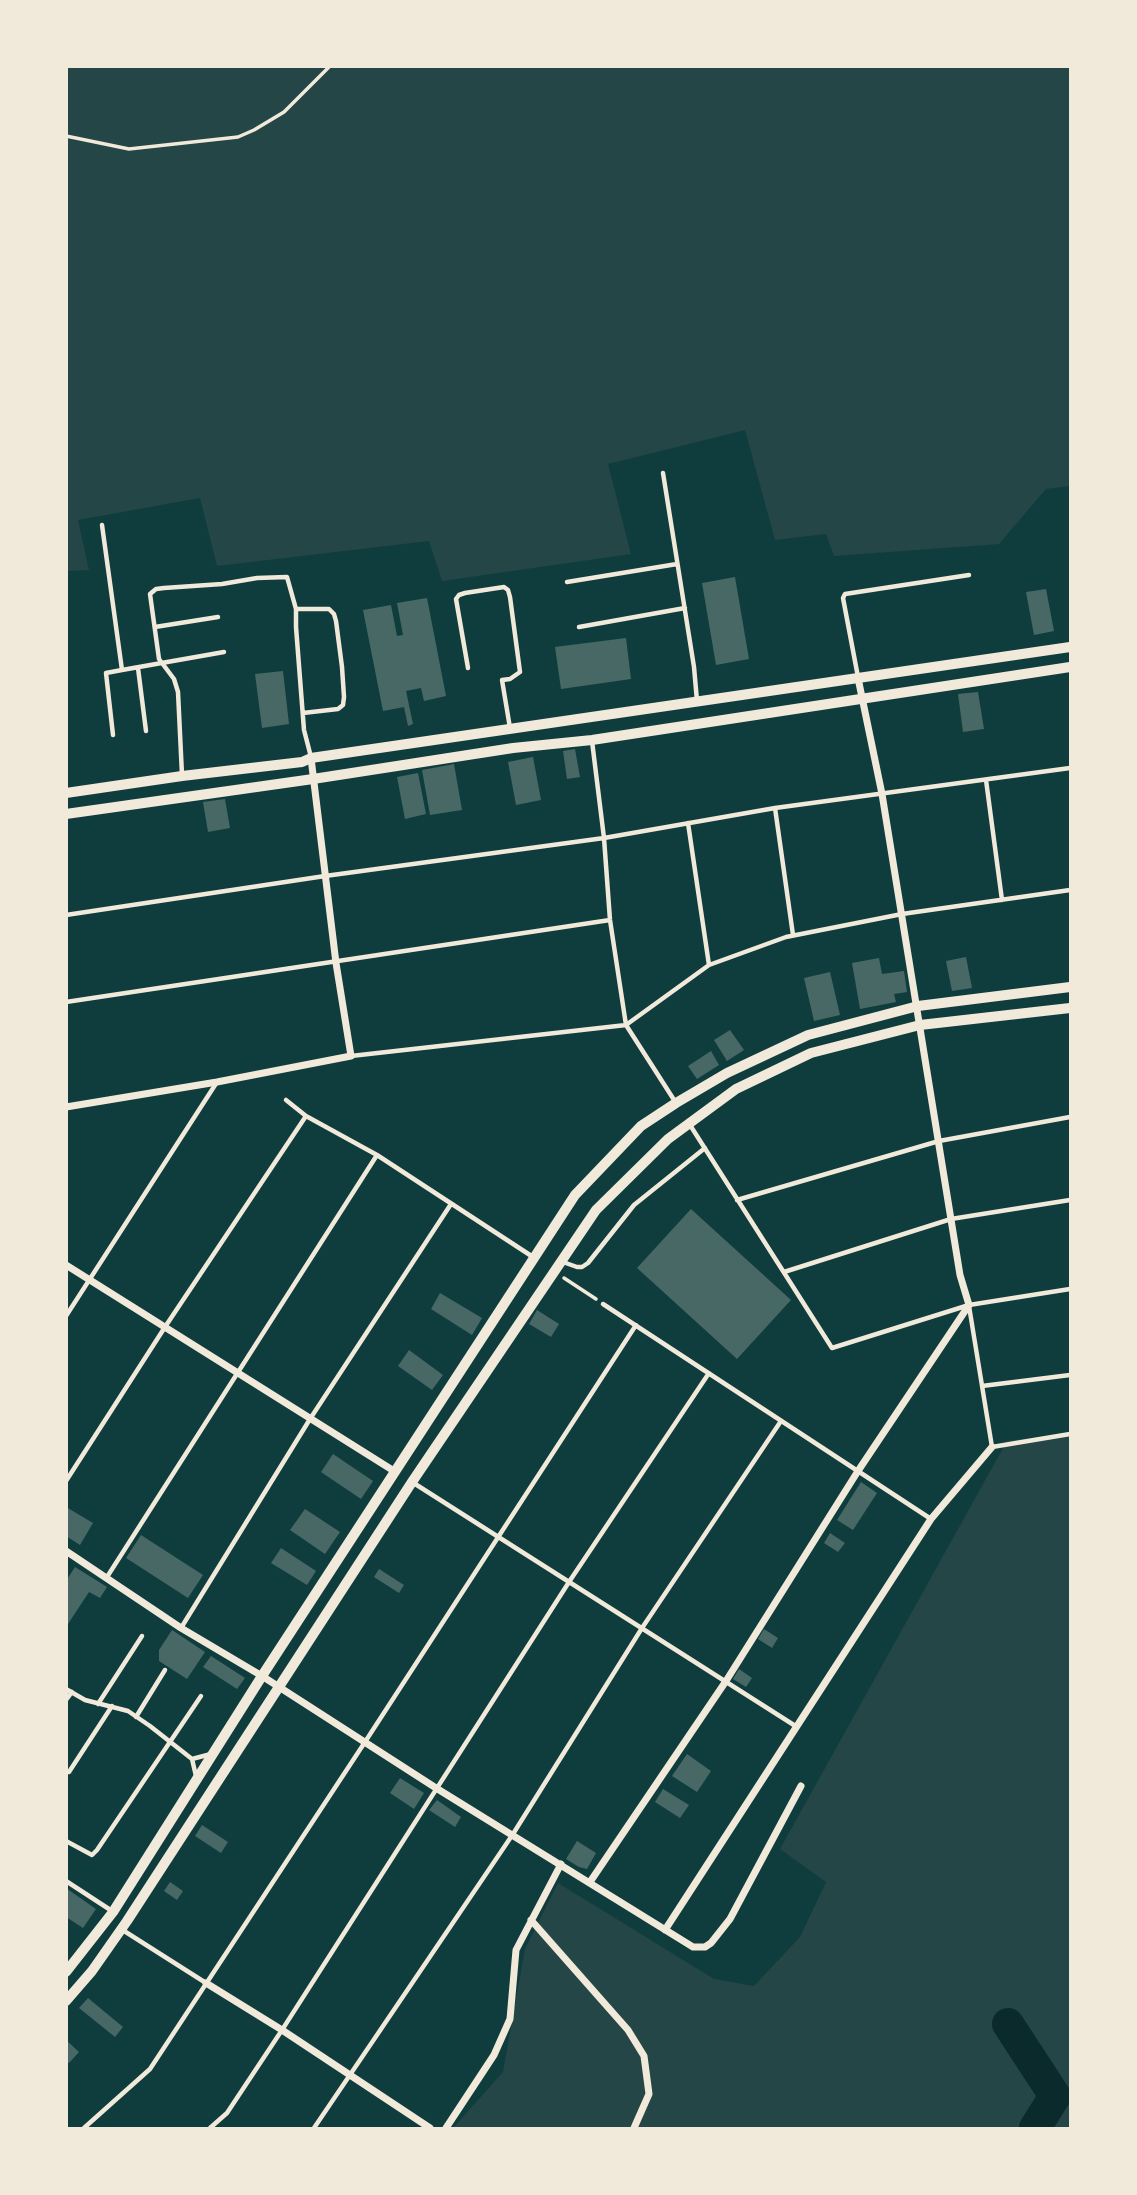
<!DOCTYPE html>
<style>
body{margin:0}
#map{position:relative;width:1137px;height:2195px;overflow:hidden;background:#0f3d3e;font-family:"Nunito Sans",sans-serif}
canvas{display:block}
.frame{position:absolute;inset:0;border:68px solid #f1e9da;pointer-events:none}
</style>
<div id="map">
<canvas width="1137" height="2195"></canvas>
<div class="frame"></div>
</div>
<script>
const context = document.querySelector('canvas').getContext('2d');
context.lineJoin = 'round';
function fill(path, color) { context.fillStyle = color; context.fill(path, 'evenodd'); }
const shape = rows => new Path2D(rows.map(r => 'M' + r).join(''));
function strokePath(path, color, width, dash) { context.strokeStyle = color; context.lineWidth = width; context.lineCap = dash ? 'butt' : 'round'; context.setLineDash(dash || []); context.stroke(path); }
fill(shape([
 [67,67,1070,67,1070,486,1046,489,999,544,834,556,826,534,775,540,745,430,608,464,631,554,442,581,429,541,217,566,200,498,78,520,89,570,67,571],
 [1070,1433,1070,2128,453,2128,503,2072,525,1949,558,1883,714,1979,754,1986,800,1937,826,1882,780,1849,1007,1441]
]), '#244646');
strokePath(shape([
 [1008,2024,1055,2096,1035,2128]
]), '#0a2a2b', 32);
fill(shape([
 [735,577,749,659,716,665,702,583],
 [1046,589,1054,631,1034,635,1026,592],
 [427,598,446,696,424,701,421,688,406,691,413,724,408,726,404,707,383,711,363,610,391,605,397,636,403,635,397,603],
 [626,638,631,679,561,689,555,647],
 [283,671,289,724,262,728,255,674],
 [978,692,984,729,963,732,958,694],
 [575,749,580,777,567,779,563,751],
 [533,757,541,800,516,805,508,762],
 [454,764,462,810,430,815,422,770],
 [418,773,426,814,405,819,397,777],
 [225,799,230,828,208,832,203,802],
 [966,957,972,988,952,991,946,961],
 [879,958,882,974,904,971,907,992,894,994,896,1002,860,1009,852,963],
 [830,972,840,1015,814,1021,804,978],
 [730,1030,744,1050,727,1061,714,1040],
 [711,1051,719,1065,697,1079,688,1066],
 [691,1209,791,1300,737,1359,637,1268],
 [440,1293,482,1318,472,1335,431,1309],
 [537,1310,559,1324,551,1337,529,1324],
 [409,1350,443,1375,432,1390,398,1366],
 [333,1454,373,1481,361,1499,321,1472],
 [861,1482,877,1493,853,1530,837,1520],
 [66,1507,93,1523,80,1545,66,1536],
 [305,1509,340,1532,325,1554,290,1530],
 [830,1533,845,1543,838,1552,824,1543],
 [141,1535,203,1575,188,1598,126,1558],
 [281,1548,316,1571,307,1585,271,1563],
 [75,1567,107,1587,100,1598,89,1592,66,1627,66,1581],
 [379,1569,404,1585,399,1593,374,1577],
 [764,1629,778,1638,772,1648,758,1639],
 [172,1630,205,1652,187,1679,159,1661,159,1650],
 [211,1656,245,1678,237,1689,203,1667],
 [739,1669,752,1678,746,1687,733,1679],
 [687,1754,711,1771,697,1792,672,1776],
 [400,1778,424,1793,414,1809,390,1793],
 [663,1789,689,1805,680,1818,655,1802],
 [437,1800,461,1817,455,1827,429,1810],
 [202,1825,228,1842,221,1853,195,1836],
 [577,1841,596,1853,587,1869,579,1867,566,1859],
 [170,1882,183,1891,177,1900,164,1891],
 [66,1888,96,1909,83,1928,66,1917],
 [88,1998,123,2027,115,2037,79,2008],
 [66,2040,79,2052,69,2063,66,2060]
]), '#486865');
strokePath(shape([
 [66,136,129,149,238,137,254,130,284,112,330,66],
 [564,1278,596,1299]
]), '#f1e9da', 3.5);
strokePath(shape([
 [663,473,694,667,697,701],
 [102,525,122,670,224,652],
 [567,582,677,564],
 [155,627,218,617],
 [579,627,685,608],
 [138,668,146,731],
 [468,668,456,599,459,595,465,593,504,587,508,590,510,597,520,672,510,679,502,680,510,728],
 [858,677,843,598,845,594,969,575],
 [303,713,338,709,343,705,344,697,342,667,336,621,334,614,329,609,296,609,296,627,304,730,311,757],
 [113,735,106,673,122,670],
 [592,741,604,838,610,920,626,1025,676,1103],
 [182,775,178,692,174,679,159,659,150,594,156,589,164,588,222,584,257,578,287,577,296,609],
 [986,780,1002,900],
 [775,808,793,935],
 [688,823,709,965],
 [66,915,325,876,604,838,775,808,1070,768],
 [66,1002,610,920],
 [351,1056,626,1025,709,965,786,937,902,914,1070,890],
 [286,1100,306,1116,377,1155,533,1257],
 [690,1125,832,1348,969,1305,1070,1289],
 [737,1200,939,1141,1070,1117],
 [563,1262,577,1267,582,1267,588,1263,634,1205,705,1148],
 [784,1272,951,1219,1070,1200],
 [603,1304,931,1519],
 [969,1306,992,1447,1070,1434],
 [66,1316,217,1082],
 [982,1386,1070,1375],
 [66,1481,165,1327,306,1116],
 [412,1482,797,1727],
 [107,1577,377,1155],
 [181,1628,310,1419,451,1204],
 [66,1689,85,1700,128,1711,150,1726,192,1759,196,1776],
 [66,1700,72,1692],
 [98,1704,142,1636],
 [136,1717,165,1670],
 [192,1759,211,1754],
 [69,1772,112,1706],
 [66,1841,92,1855,97,1850,201,1696],
 [66,1881,112,1911],
 [121,1929,206,1983],
 [84,2128,150,2069,365,1742,636,1325],
 [210,2128,227,2113,282,2030,569,1582,709,1373],
 [314,2128,513,1834,642,1628,781,1421]
]), '#f1e9da', 4.5);
strokePath(shape([
 [66,1107,217,1082,351,1056,336,963,311,758],
 [66,1265,394,1471],
 [66,1551,181,1628,262,1676,436,1788,693,1947,705,1947,711,1943,730,1919,801,1786],
 [590,1882,726,1681,858,1471,969,1305,960,1275,882,794,858,678],
 [531,1920,628,2030,644,2056,649,2094,634,2128],
 [665,1930,931,1519,992,1447],
 [206,1983,282,2030,430,2128],
 [446,2128,494,2055,510,2019,516,1950,561,1864]
]), '#f1e9da', 7);
strokePath(shape([
 [66,793,182,776,302,762,311,758,1070,647],
 [66,814,313,779,513,748,592,740,1070,667],
 [66,1972,113,1912,262,1676,575,1195,641,1126,676,1103,727,1073,808,1035,918,1006,1070,987],
 [66,2001,92,1971,127,1921,412,1482,596,1210,668,1139,736,1089,811,1053,920,1025,1070,1008]
]), '#f1e9da', 10);
</script>
